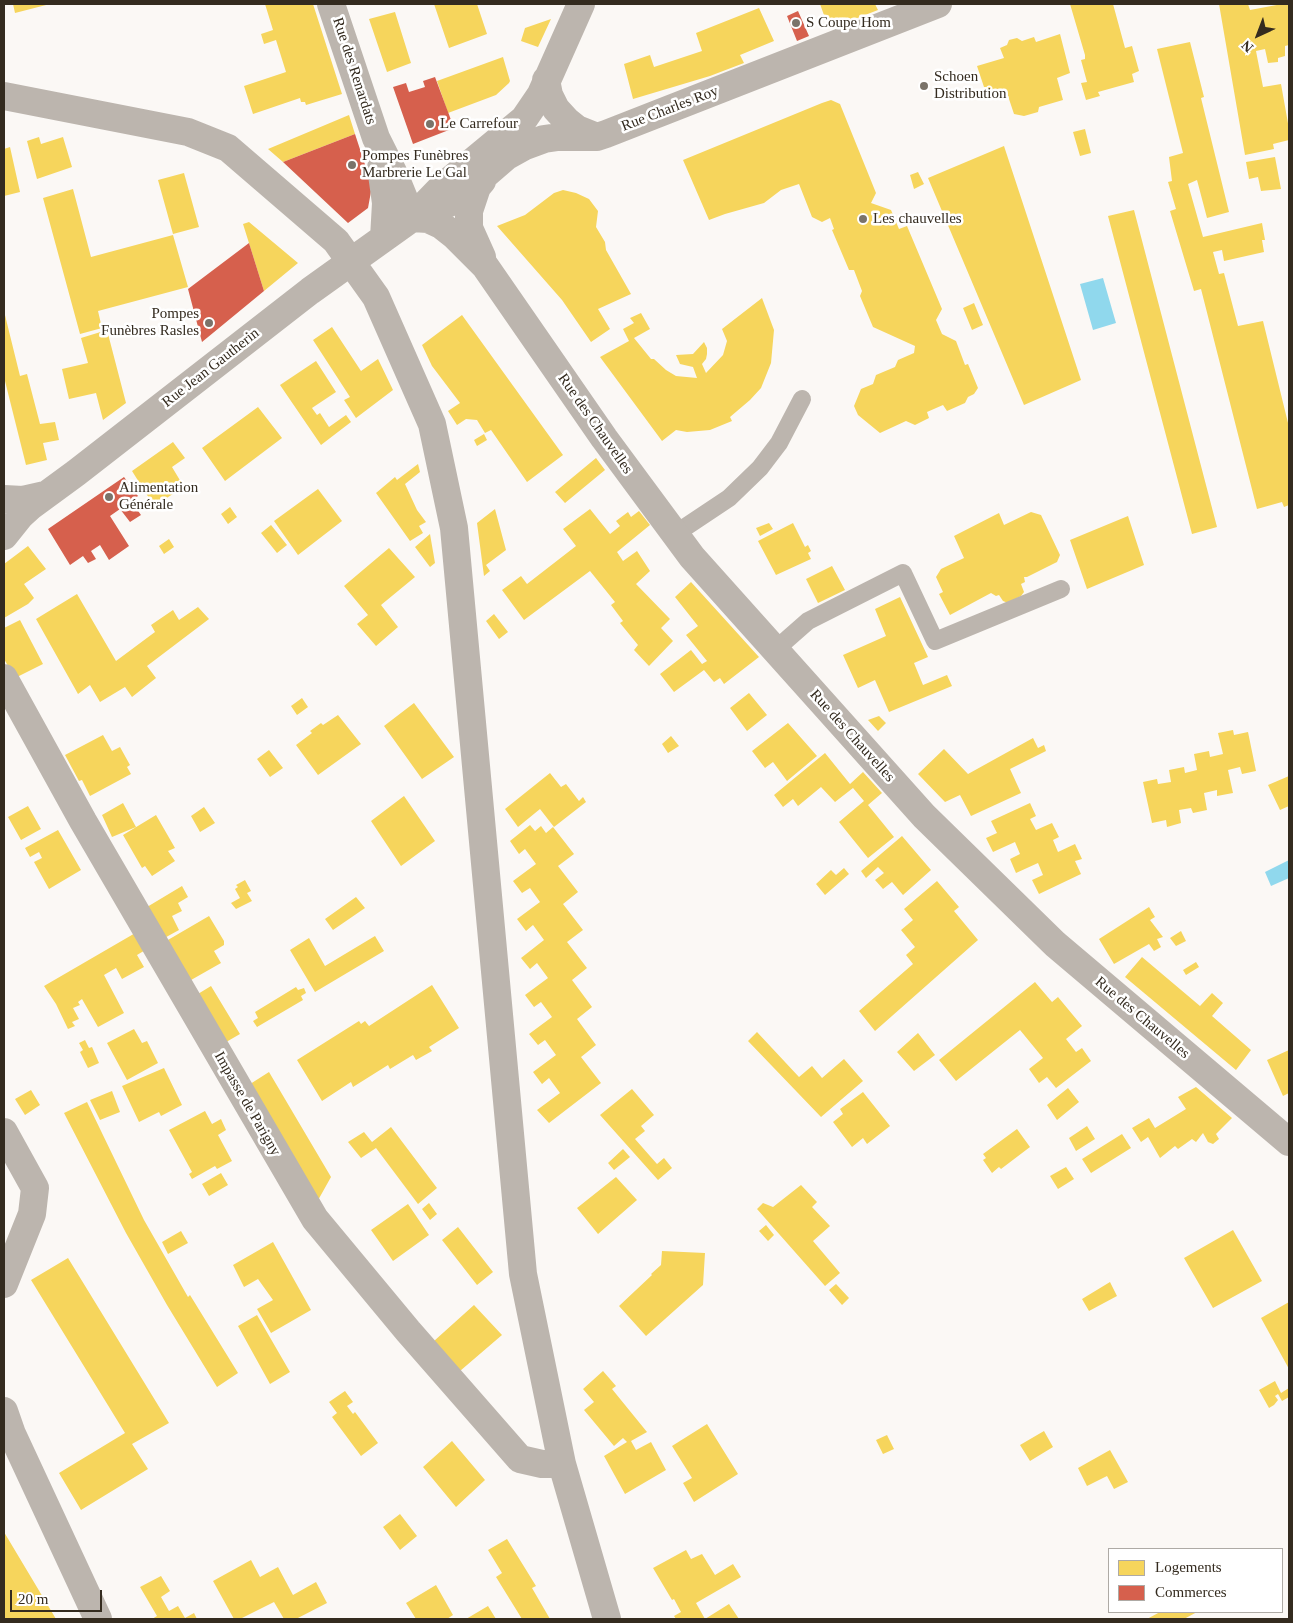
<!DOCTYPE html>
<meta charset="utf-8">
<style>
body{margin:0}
#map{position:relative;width:1293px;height:1623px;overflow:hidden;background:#fbf8f5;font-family:Georgia,serif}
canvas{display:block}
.frame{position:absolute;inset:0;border:5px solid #342b1f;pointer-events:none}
.legend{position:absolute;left:1108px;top:1548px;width:175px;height:65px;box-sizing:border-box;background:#fff;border:1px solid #aeaaa5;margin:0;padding:6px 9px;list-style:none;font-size:15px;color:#342b1f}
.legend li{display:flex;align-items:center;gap:10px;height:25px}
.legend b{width:25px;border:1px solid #aeaaa5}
.north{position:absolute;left:1233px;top:10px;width:50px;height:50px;-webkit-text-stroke:4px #fff;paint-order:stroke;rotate:223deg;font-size:14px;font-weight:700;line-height:20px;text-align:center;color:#342b1f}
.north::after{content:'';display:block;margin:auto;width:18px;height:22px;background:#342b1f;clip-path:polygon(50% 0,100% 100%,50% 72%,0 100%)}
.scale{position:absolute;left:10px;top:1590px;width:92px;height:22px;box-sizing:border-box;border:2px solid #342b1f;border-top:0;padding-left:6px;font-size:15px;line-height:18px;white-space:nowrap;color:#342b1f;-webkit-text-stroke:4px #fff;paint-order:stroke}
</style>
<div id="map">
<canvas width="1293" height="1623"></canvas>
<div class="frame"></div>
<ul class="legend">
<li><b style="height:14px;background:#f6d55c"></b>Logements</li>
<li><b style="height:14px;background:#d6604d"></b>Commerces</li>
</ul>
<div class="north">N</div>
<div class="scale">20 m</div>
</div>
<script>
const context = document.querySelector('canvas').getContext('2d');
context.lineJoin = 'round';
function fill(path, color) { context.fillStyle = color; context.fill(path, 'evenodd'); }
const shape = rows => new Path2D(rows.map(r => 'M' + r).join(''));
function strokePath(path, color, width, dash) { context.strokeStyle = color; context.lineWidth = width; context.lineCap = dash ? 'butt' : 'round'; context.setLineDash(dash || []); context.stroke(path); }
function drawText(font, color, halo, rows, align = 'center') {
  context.font = font + ' Georgia,serif'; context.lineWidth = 5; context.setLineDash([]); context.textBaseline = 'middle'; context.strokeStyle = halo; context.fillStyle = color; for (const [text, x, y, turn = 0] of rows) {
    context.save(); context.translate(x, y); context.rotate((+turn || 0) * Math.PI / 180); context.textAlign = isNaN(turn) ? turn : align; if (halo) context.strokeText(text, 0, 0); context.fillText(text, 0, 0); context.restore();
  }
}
fill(shape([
 [1103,278,1116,323,1093,330,1080,284],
 [1289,860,1289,878,1271,886,1265,872]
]), '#90d8ed');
fill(shape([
 [13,4,50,4,15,13],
 [265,4,313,4,342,94,306,105,305,102,301,102,300,98,253,114,244,86,286,72,276,40,264,44,261,34,273,30],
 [434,4,477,4,487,34,449,48],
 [820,4,875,4,878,10,829,29],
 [1070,4,1113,4,1125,48,1132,46,1139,71,1132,74,1134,82,1098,92,1100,96,1086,100,1081,83,1087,82,1081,60,1085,59,1085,55],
 [1219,4,1248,4,1250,10,1282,4,1289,4,1289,45,1285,46,1285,56,1278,58,1278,62,1268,63,1265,49,1256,51,1263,87,1281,84,1289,129,1289,140,1273,144,1274,149,1245,155],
 [759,8,774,41,740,55,744,63,710,76,633,99,624,64,650,55,654,67,702,51,696,33],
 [395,12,411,63,387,72,369,19],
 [551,19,538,47,521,41,525,28],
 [1060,34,1070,73,1057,78,1063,100,1039,107,1038,112,1024,116,1014,114,1007,93,988,99,977,66,1004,58,1000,48,1007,45,1009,40,1017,38,1022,41,1034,37,1036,42],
 [1190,42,1204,97,1201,98,1229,212,1207,218,1197,180,1188,184,1203,237,1262,223,1265,240,1262,240,1264,252,1224,261,1222,250,1213,252,1219,274,1224,273,1238,326,1263,321,1289,427,1289,505,1284,507,1282,502,1257,509,1201,289,1194,291,1170,211,1176,209,1168,182,1172,181,1169,157,1183,153,1157,49],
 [503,57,510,81,509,83,496,95,448,113,437,81],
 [831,100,840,104,876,193,871,203,891,210,899,229,907,226,942,309,936,320,942,334,956,341,965,365,968,364,978,388,974,394,968,397,965,403,947,411,943,405,927,412,929,418,915,425,906,421,880,433,858,415,854,406,861,389,873,384,876,375,895,367,898,360,914,353,915,346,873,327,860,296,862,291,854,270,849,270,832,230,834,229,830,218,822,222,812,217,799,184,781,190,764,203,725,214,709,220,683,160,822,103],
 [349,115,355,134,283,162,268,149],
 [1085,129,1091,153,1080,156,1073,132],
 [39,137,41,144,63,137,72,167,37,179,27,141],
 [1004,146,1081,380,1024,405,928,178],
 [10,147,20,192,4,196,4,149],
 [1275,157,1281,189,1261,191,1258,177,1249,179,1246,162],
 [918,172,924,184,914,189,910,175],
 [184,173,199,227,173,234,158,180],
 [73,189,91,257,173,235,188,287,98,311,102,328,80,334,43,198],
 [563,190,576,193,589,199,598,211,596,227,605,242,606,250,631,294,598,309,610,329,591,342,562,300,497,226,525,215,554,193],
 [1134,210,1217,527,1192,534,1108,216],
 [249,222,298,263,264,291,243,224],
 [762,298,774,330,771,363,761,388,750,400,730,417,732,421,710,430,687,432,676,430,662,441,600,357,629,341,623,329,634,323,630,318,641,313,650,329,634,338,651,359,654,359,666,370,676,376,697,378,693,367,680,364,676,355,693,354,704,342,707,348,707,354,706,359,702,364,706,373,723,355,727,341,722,329],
 [974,303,983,325,972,330,963,308],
 [4,311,20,376,27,374,40,424,55,422,59,440,43,443,47,460,26,465,4,377],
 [462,315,563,455,527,482,491,430,485,433,477,420,466,419,457,425,448,411,460,403,432,366,422,345],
 [332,327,361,371,378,359,393,390,356,418,344,400,350,397,313,340],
 [107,330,126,403,103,420,96,393,69,399,62,369,88,363,81,338],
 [316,361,336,392,312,408,317,415,320,413,329,427,346,415,351,422,321,445,280,385],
 [258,407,282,438,225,481,202,448],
 [484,434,487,440,477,446,474,440],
 [173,442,185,458,172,467,184,487,154,506,132,471],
 [596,458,605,470,565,503,555,492],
 [418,464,420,472,405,484,417,510,426,522,419,526,423,533,410,541,376,493,395,477,397,480],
 [318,489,342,521,298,555,274,521],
 [230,507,237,517,228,524,221,514],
 [495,509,506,550,486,565,490,571,484,576,477,523],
 [590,509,610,534,620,526,616,521,628,512,631,517,639,511,650,525,617,552,623,561,637,551,650,571,636,584,670,619,661,628,673,641,649,666,634,650,638,645,620,623,623,621,611,605,615,602,590,571,524,620,502,590,521,576,527,584,576,546,563,529],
 [1031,512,1041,515,1060,555,1057,562,1027,577,1024,577,1025,582,1021,584,1024,592,1021,596,1008,603,1003,601,999,595,996,596,991,593,950,615,939,594,943,592,936,577,941,569,964,558,954,536,999,513,1004,525],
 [1128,516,1144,565,1087,589,1070,540],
 [769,523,773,529,760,536,756,528],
 [793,523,805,547,808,545,811,551,808,553,811,559,776,575,758,541],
 [271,525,287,545,277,553,261,533],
 [430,534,435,563,430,567,415,547],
 [169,539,174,547,164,554,159,546],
 [28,546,46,569,24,584,34,598,28,604,4,618,4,564],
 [389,548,415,577,381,605,398,627,376,646,357,624,368,615,344,586],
 [832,566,845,590,818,603,806,579],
 [691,582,759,657,724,684,720,678,714,682,704,670,674,692,660,674,691,650,702,664,707,661,686,635,698,626,675,597],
 [77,594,116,661,155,632,151,625,173,610,179,620,198,607,209,619,147,666,156,678,132,697,125,687,100,702,90,685,78,694,36,619],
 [900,597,928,657,914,663,923,685,947,675,952,686,889,712,875,680,858,688,843,655,886,636,875,609],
 [494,614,508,632,499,639,486,621],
 [20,620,43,664,15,678,4,659,4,628],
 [749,693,767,715,747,731,730,708],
 [302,698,308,707,297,715,291,706],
 [414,703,454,757,422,779,384,726],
 [338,715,361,744,318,775,296,745,312,733,310,731,321,723,323,725],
 [879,716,886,723,878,731,868,720],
 [788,723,817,756,787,781,773,762,765,768,752,751],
 [1233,730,1234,735,1248,732,1256,771,1242,774,1240,767,1228,770,1233,793,1217,796,1217,790,1204,793,1207,810,1193,813,1191,808,1179,810,1181,823,1167,827,1166,820,1152,823,1143,782,1157,779,1158,784,1171,782,1169,770,1184,767,1185,773,1197,770,1194,754,1209,751,1210,757,1223,754,1218,733],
 [103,735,112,751,120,747,130,765,127,767,131,774,90,796,82,780,79,781,65,755],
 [671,736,679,746,668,753,662,744],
 [1033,738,1038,748,1044,745,1046,751,1010,769,1021,793,971,816,960,795,945,802,918,774,944,749,968,774],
 [269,750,283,768,270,777,257,759],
 [825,753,850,784,863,772,882,793,868,805,894,837,868,858,839,822,864,801,853,788,835,802,821,787,798,806,793,799,783,807,774,795],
 [550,773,561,787,566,784,579,801,583,797,586,802,554,827,540,809,518,827,505,809],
 [1289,776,1289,806,1280,810,1268,785],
 [404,796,435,841,401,866,371,821],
 [123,803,136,827,112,837,102,815],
 [1030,803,1036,816,1030,819,1036,830,1052,823,1059,837,1053,840,1058,852,1075,844,1082,859,1075,861,1081,874,1039,894,1032,880,1043,875,1038,863,1016,873,1010,859,1020,854,1015,842,993,852,986,838,997,833,991,821],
 [28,806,41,829,21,840,8,817],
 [204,807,215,823,200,832,191,816],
 [156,815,175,848,168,851,175,861,152,876,145,866,142,868,123,835],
 [530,825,535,831,541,826,546,833,553,827,574,854,558,866,578,892,563,904,583,930,567,942,587,968,572,980,592,1007,577,1019,596,1045,581,1057,601,1083,549,1123,537,1110,560,1093,549,1078,542,1084,533,1072,556,1055,545,1040,538,1045,529,1034,552,1017,541,1002,534,1007,525,995,548,978,537,963,530,969,521,958,544,940,533,925,526,931,517,919,540,902,530,888,522,893,513,881,536,864,525,849,519,854,510,841],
 [58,830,81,870,49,889,34,862,42,858,39,852,30,857,25,848],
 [902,836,931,870,903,895,892,882,883,889,875,880,884,873,878,867,866,878,861,871],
 [844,868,849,874,825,895,816,884,831,870,836,875],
 [245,880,251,891,247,893,252,901,236,909,231,903,240,898,235,889,238,887,236,885],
 [937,881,959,907,954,911,978,940,875,1031,859,1011,913,964,906,955,915,947,901,930,913,920,904,909],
 [182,886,188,897,178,903,182,911,172,916,179,930,159,941,142,910],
 [356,897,365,908,333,930,325,919],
 [1149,907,1155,917,1150,920,1163,937,1157,939,1161,947,1154,951,1149,944,1114,964,1099,939],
 [209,916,224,941,224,945,214,951,221,963,184,984,161,944],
 [1181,931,1186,941,1176,946,1170,938],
 [137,932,147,949,137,955,144,967,122,979,116,968,104,975,124,1013,98,1027,82,999,78,1002,80,1005,73,1008,79,1019,72,1022,75,1026,68,1029,56,1004,44,986],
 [375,936,384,951,315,992,290,950,309,938,325,966],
 [1142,957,1200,1006,1212,993,1223,1003,1212,1016,1251,1050,1236,1070,1125,977],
 [1196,962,1199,967,1186,975,1183,970],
 [1035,982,1052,1002,1058,997,1082,1026,1066,1039,1076,1052,1082,1048,1091,1061,1056,1088,1047,1077,1039,1083,1029,1069,1043,1058,1020,1030,956,1081,939,1060],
 [432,985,459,1028,429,1047,432,1051,416,1060,413,1055,390,1069,388,1065,353,1087,351,1082,322,1101,297,1060,359,1021,361,1024,365,1021,369,1026],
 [211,986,240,1034,221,1045,193,997],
 [296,987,298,990,304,988,306,993,301,996,303,1000,257,1027,253,1021,258,1018,255,1012],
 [134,1029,142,1043,147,1041,158,1063,127,1080,107,1043],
 [757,1032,799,1077,812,1066,822,1078,844,1059,863,1081,821,1117,748,1041],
 [918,1033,935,1055,914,1071,897,1052],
 [85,1040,89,1048,92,1047,99,1063,88,1068,80,1052,83,1050,79,1043],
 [1289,1050,1289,1093,1283,1096,1267,1060],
 [164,1068,182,1105,161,1116,159,1112,139,1122,122,1086],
 [269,1072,331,1177,317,1202,247,1086],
 [1196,1087,1232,1118,1216,1134,1219,1139,1213,1144,1208,1142,1203,1133,1196,1142,1192,1139,1178,1149,1175,1146,1160,1158,1148,1137,1141,1142,1132,1128,1149,1118,1155,1128,1186,1109,1178,1097],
 [1068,1088,1079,1102,1057,1120,1047,1105],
 [632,1089,654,1115,641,1126,645,1131,635,1139,657,1164,664,1158,672,1168,658,1180,600,1115],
 [31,1090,40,1105,25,1115,15,1099],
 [112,1091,120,1112,100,1120,90,1100],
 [863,1092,890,1126,867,1144,863,1138,852,1147,833,1122,843,1114,840,1109],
 [87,1102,144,1220,188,1297,190,1295,238,1373,217,1387,167,1305,126,1233,64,1113],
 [205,1111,212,1124,221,1119,226,1130,218,1135,232,1161,217,1169,215,1166,192,1179,189,1174,192,1172,169,1130],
 [1087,1126,1095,1139,1076,1151,1069,1138],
 [391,1127,437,1188,418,1204,376,1148,361,1158,348,1142,364,1132,372,1142],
 [1017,1129,1030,1147,1001,1169,999,1167,992,1173,983,1160,986,1158,983,1154],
 [1122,1134,1131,1148,1091,1173,1082,1159],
 [623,1149,630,1157,614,1170,608,1163],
 [1066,1167,1074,1179,1058,1189,1050,1176],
 [221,1173,228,1185,209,1196,202,1184],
 [616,1177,637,1200,598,1234,577,1208],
 [801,1185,817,1202,812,1207,830,1226,813,1241,840,1273,825,1286,757,1209,763,1203,773,1207],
 [429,1203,437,1214,430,1220,422,1209],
 [408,1204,429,1235,393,1261,371,1230],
 [766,1225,774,1235,768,1241,759,1231],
 [458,1227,493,1272,477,1285,442,1240],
 [1233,1230,1262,1281,1213,1308,1184,1258],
 [181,1231,188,1243,168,1254,162,1242],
 [273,1242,311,1310,271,1333,257,1309,273,1300,258,1279,244,1287,233,1265],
 [662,1251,705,1253,703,1285,646,1336,619,1306,652,1275,651,1274,661,1265],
 [68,1258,169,1423,132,1444,148,1469,81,1510,59,1473,125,1433,31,1280],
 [1110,1282,1117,1296,1089,1311,1082,1299],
 [836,1284,849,1298,842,1305,829,1290],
 [1289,1302,1289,1369,1261,1318],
 [474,1305,502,1335,460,1371,434,1341],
 [257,1315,290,1372,270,1384,238,1326],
 [603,1371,616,1386,612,1389,647,1432,631,1441,636,1450,651,1442,666,1470,625,1494,604,1456,627,1442,623,1438,614,1446,584,1410,594,1402,583,1389],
 [1275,1381,1281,1393,1289,1388,1289,1397,1282,1401,1278,1394,1275,1396,1278,1400,1274,1405,1269,1408,1259,1390],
 [345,1391,353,1402,347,1406,353,1414,355,1412,378,1443,361,1456,332,1417,337,1413,329,1402],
 [707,1424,738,1474,694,1502,683,1483,692,1478,672,1446],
 [1044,1431,1053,1447,1030,1461,1020,1445],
 [887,1435,894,1449,883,1454,876,1440],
 [452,1441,485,1480,456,1507,423,1467],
 [1110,1450,1128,1482,1114,1489,1107,1476,1087,1486,1078,1468],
 [400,1514,417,1536,400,1550,383,1527],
 [4,1532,56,1619,4,1619],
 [507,1539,536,1586,532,1588,550,1619,522,1619,496,1577,502,1573,488,1550],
 [686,1550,691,1559,702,1554,715,1575,733,1564,741,1577,696,1603,705,1619,729,1604,739,1619,676,1619,674,1616,681,1612,674,1599,672,1600,653,1568],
 [251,1560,260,1577,278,1567,293,1595,316,1582,327,1603,296,1619,284,1619,274,1602,240,1619,234,1619,213,1581],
 [161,1576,170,1591,161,1597,169,1611,178,1606,185,1618,194,1613,197,1619,152,1619,157,1616,140,1587],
 [436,1585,453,1615,447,1619,416,1619,406,1603],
 [488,1606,496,1619,466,1619],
 [1160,1612,1197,1612,1184,1619,1147,1619]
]), '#f6d55c');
fill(shape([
 [798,11,809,36,797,41,787,16],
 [435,77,454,128,413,144,393,87,406,83,409,92,425,87,423,81],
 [355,134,372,186,368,208,348,223,283,162],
 [249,243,264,291,202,342,188,289],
 [124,477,138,496,131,501,141,515,130,522,120,509,110,516,129,546,109,560,100,545,91,551,96,559,88,563,83,556,70,565,48,529]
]), '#d6604d');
strokePath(shape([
 [675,534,729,498,760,468,779,443,802,399],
 [775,650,808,621,903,573,935,641,1061,589]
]), '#bcb5ae', 18);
strokePath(shape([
 [331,4,376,138,394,174,412,218],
 [546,80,549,95,556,109,567,121,577,129,597,137],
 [4,96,188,132,228,148,336,241,376,297,432,424,454,528,523,1274,562,1464,607,1619],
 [381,167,386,203,384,238],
 [420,215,456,200,507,156,525,146,544,139,558,137,597,137,606,134,938,4],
 [412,218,428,219,441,225,455,236,485,266,604,438,692,557,924,816,1055,944,1289,1142],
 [482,257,469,228,469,211,477,187,482,181],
 [4,499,23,500,45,495],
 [4,536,20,516,31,506,76,473,310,291,412,218,443,186,524,119,541,94,581,4],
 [4,678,83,821,315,1219,408,1331,520,1459,542,1464,562,1464],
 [4,1132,35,1188,32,1214,4,1284],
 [4,1411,12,1434,98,1619]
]), '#bcb5ae', 28);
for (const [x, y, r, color] of [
 [796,23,5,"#7a736a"],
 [924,86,5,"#7a736a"],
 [430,124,5,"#7a736a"],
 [352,165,5,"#7a736a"],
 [863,219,5,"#7a736a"],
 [209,323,5,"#7a736a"],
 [109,497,5,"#7a736a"]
]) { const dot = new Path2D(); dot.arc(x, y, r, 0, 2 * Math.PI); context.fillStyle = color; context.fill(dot); strokePath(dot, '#fff', 2); }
drawText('15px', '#342b1f', '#fff', [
 ["S Coupe Hom",806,23],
 ["Schoen",934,77],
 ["Distribution",934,94],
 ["Le Carrefour",440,124],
 ["Pompes Funèbres",362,156],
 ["Marbrerie Le Gal",362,173],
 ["Les chauvelles",873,219],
 ["Pompes",199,314,"right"],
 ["Funèbres Rasles",199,331,"right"],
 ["Alimentation",119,488],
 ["Générale",119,505]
], 'left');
drawText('15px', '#342b1f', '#fff', [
 ["Rue des Renardats",354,71,72],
 ["Rue Charles Roy",670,109,-21],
 ["Rue Jean Gautherin",211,368,-38],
 ["Rue des Chauvelles",595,424,55],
 ["Rue des Chauvelles",852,736,48],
 ["Rue des Chauvelles",1142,1018,40],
 ["Impasse de Parigny",247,1104,60]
]);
</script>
